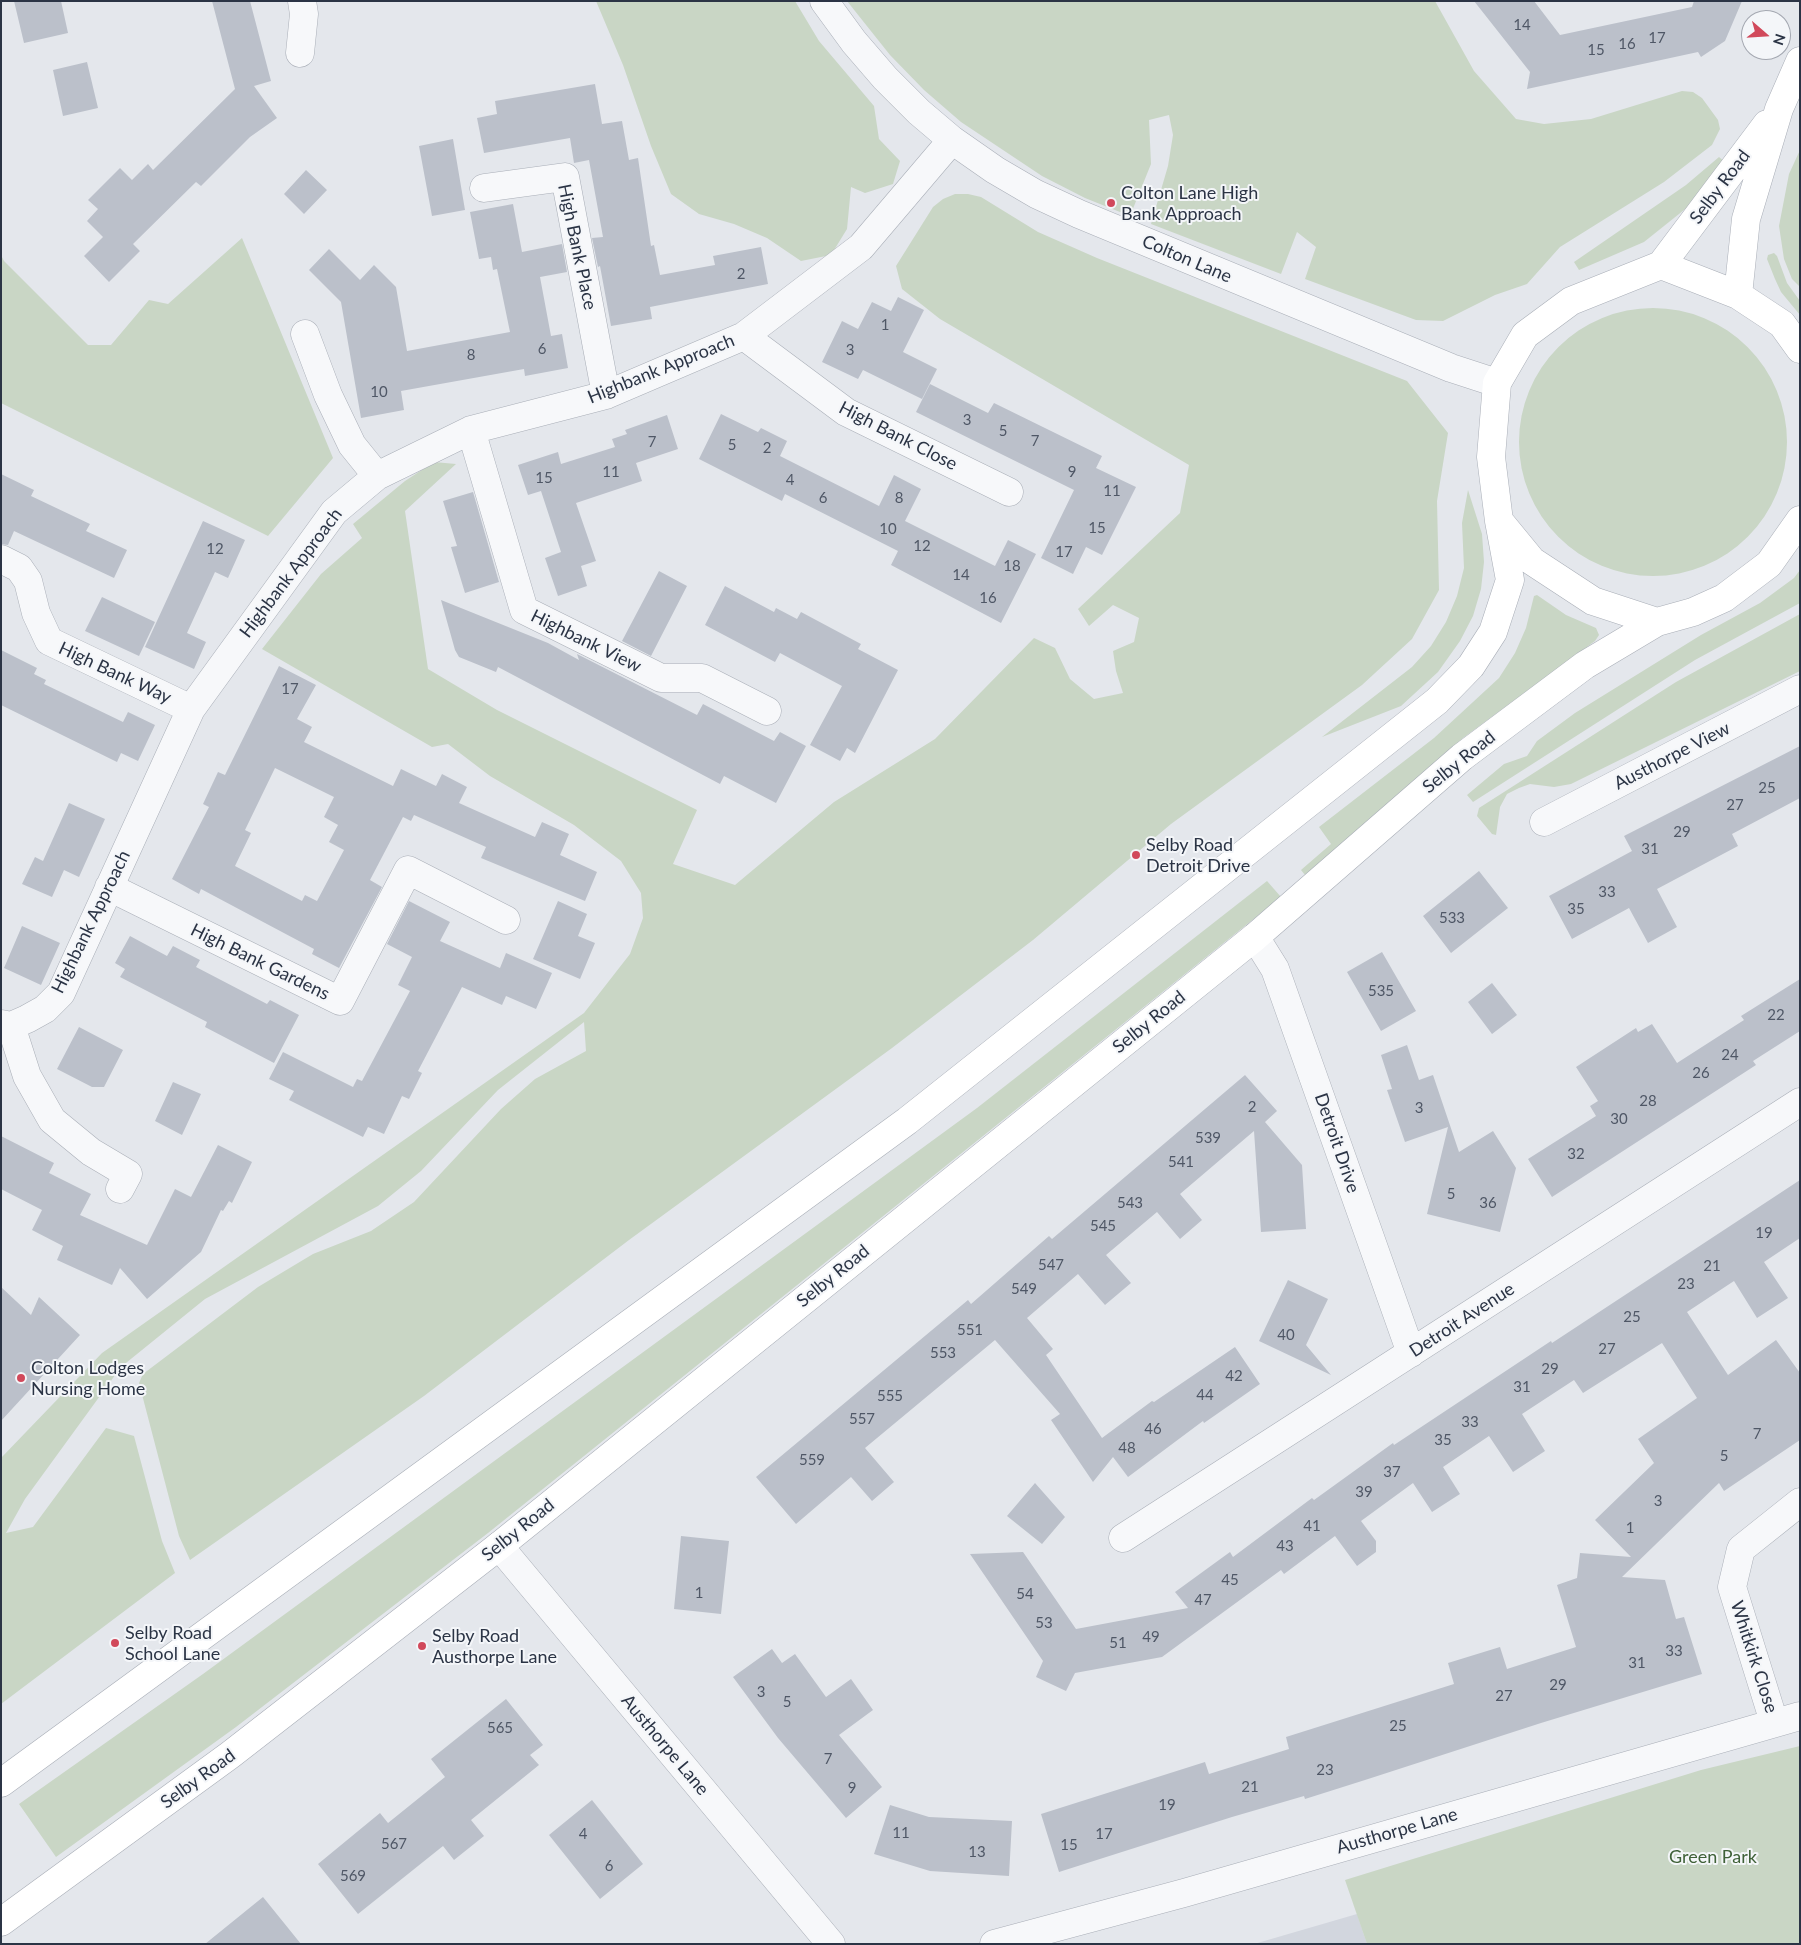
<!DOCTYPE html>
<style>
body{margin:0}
#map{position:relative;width:1801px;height:1945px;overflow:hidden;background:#e4e7ec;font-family:Lato,sans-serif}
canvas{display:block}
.frame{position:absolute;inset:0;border:2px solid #2b3445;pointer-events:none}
.north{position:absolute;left:1741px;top:10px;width:50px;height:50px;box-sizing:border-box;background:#f4f6f9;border:1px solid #a4a8b1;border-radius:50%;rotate:109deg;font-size:14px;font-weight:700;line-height:20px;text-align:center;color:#2b3445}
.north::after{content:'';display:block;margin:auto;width:18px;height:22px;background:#d1495b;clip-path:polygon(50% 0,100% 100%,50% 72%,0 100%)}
</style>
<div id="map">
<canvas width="1801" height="1945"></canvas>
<div class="frame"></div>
<div class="north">N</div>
</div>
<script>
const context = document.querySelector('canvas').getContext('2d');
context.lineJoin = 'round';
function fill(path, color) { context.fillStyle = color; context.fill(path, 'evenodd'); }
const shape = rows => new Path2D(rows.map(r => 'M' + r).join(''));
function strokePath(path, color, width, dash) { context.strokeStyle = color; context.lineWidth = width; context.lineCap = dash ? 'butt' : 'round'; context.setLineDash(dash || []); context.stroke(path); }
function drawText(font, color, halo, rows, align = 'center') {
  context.font = font + ' Lato,sans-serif'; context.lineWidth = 4; context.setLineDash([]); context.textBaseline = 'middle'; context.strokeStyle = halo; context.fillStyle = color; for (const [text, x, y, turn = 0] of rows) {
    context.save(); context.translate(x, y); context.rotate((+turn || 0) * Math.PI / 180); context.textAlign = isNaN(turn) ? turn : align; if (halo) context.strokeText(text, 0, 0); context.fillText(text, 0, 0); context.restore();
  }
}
fill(shape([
 [1357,1914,1367,1944,1254,1944]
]), '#d2d6de');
fill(shape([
 [596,1,795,1,819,41,874,106,879,139,900,161,893,184,865,193,851,187,847,229,831,255,801,261,767,238,734,224,699,214,671,194,651,146,623,65],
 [847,1,1435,1,1474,71,1516,119,1544,124,1591,119,1682,91,1693,92,1702,98,1718,120,1720,129,1712,145,1664,182,1560,247,1527,284,1495,295,1443,321,1416,320,1305,279,1316,247,1297,232,1281,274,1151,224,1168,166,1173,135,1169,115,1149,120,1151,164,1130,216,1085,198,1042,176,961,122,924,90,890,55],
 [1800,150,1800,287,1792,279,1784,259,1779,226,1789,174],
 [1719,157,1726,163,1689,206,1644,242,1579,270,1574,262,1686,185],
 [955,194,968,194,981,197,1038,232,1097,258,1407,381,1448,433,1437,501,1439,590,1412,639,1362,685,1171,824,1033,940,892,1048,629,1240,424,1396,190,1560,179,1536,139,1383,143,1374,258,1287,313,1254,371,1231,414,1202,501,1109,535,1079,586,1051,584,1022,498,1090,421,1171,378,1206,205,1299,121,1367,25,1499,6,1533,33,1527,106,1428,134,1436,162,1541,175,1573,1,1704,1,1458,102,1353,584,1013,630,954,643,918,641,893,621,861,574,825,490,776,448,744,432,747,262,649,321,574,362,538,353,524,405,481,434,462,456,464,405,511,428,669,497,710,697,810,673,864,735,885,834,802,935,739,1034,638,1055,648,1070,679,1094,699,1123,693,1116,671,1113,651,1134,642,1139,618,1113,605,1089,626,1078,609,1180,513,1189,465,940,319,902,289,896,266,933,207,943,199],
 [242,238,333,458,268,536,1,403,1,255,4,261,88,345,111,345,149,300,168,304],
 [1774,253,1777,256,1787,283,1800,301,1800,315,1781,292,1775,279,1767,259,1768,255],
 '1519 442a134 134 0 1 1 268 0a134 134 0 1 1-268 0Z',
 [1468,490,1482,534,1484,562,1481,589,1473,616,1460,641,1438,672,1401,706,1322,737,1412,667,1431,646,1446,622,1457,596,1464,568,1462,523],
 [1800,570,1800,603,1695,660,1473,802,1467,795,1504,764,1527,756,1537,741,1575,713,1701,635,1760,603,1794,578],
 [1537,595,1566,615,1596,628,1599,635,1595,641,1463,738,1305,875,1301,870,1331,844,1319,827,1434,738,1499,678,1515,653,1526,628,1534,596],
 [1800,614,1800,671,1571,784,1554,787,1530,784,1519,788,1507,794,1500,807,1496,835,1492,834,1477,816,1479,808,1676,682],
 [1267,881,1281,897,488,1533,236,1727,56,1857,19,1804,203,1674,977,1108],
 [1800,1746,1800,1944,1367,1944,1345,1880,1701,1770]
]), '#c9d6c5');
fill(shape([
 [14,1,61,1,68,33,24,43],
 [212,1,250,1,271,81,254,86,277,118,250,137,201,186,196,182,133,244,140,251,109,282,84,256,103,237,87,221,98,209,88,200,120,168,132,180,148,164,153,170,235,89],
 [1474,1,1534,1,1560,35,1692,7,1694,1,1742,1,1725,41,1701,57,1698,52,1527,89,1530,72],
 [87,62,98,108,63,116,53,70],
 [595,84,602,124,622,121,629,160,638,158,651,246,654,245,660,275,715,265,713,256,761,247,768,284,650,307,652,319,611,326,600,266,598,267,592,238,603,237,589,160,574,163,570,138,484,153,477,118,497,114,495,101],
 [453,139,465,210,432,216,419,146],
 [306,170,327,190,304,214,284,194],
 [513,204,522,252,562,244,567,272,540,277,551,336,562,334,568,368,525,376,524,369,401,391,404,410,361,418,341,302,309,270,329,249,360,280,374,265,396,287,407,351,510,332,497,269,493,270,491,257,479,259,470,212],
 [898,297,924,310,903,352,937,369,922,399,863,370,858,379,822,362,842,321,858,329,872,302,891,311],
 [930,384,988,413,994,403,1102,456,1096,468,1136,487,1102,555,1086,547,1073,574,1041,558,1074,490,916,412],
 [721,414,758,432,761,428,787,441,780,456,879,506,894,475,921,489,905,521,995,566,1008,540,1036,554,1001,623,891,565,898,551,785,494,782,501,699,459],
 [667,415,678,449,636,463,642,481,576,503,596,561,581,566,587,586,558,596,545,558,561,552,541,491,528,495,518,465,558,452,561,464,615,447,612,439,627,434,625,430],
 [1,474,34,490,31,496,90,524,86,531,127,550,114,578,14,531,8,545,1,544],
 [473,492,499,582,465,593,451,547,457,546,443,501],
 [203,521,245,540,228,578,215,572,187,633,206,642,194,669,145,647],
 [659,571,687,586,651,656,622,641],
 [725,586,774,612,776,608,797,619,801,612,861,644,858,649,898,670,855,753,847,748,840,761,810,745,842,686,780,653,775,662,705,625],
 [102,597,155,622,139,656,85,631],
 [441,600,548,643,579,660,577,654,697,715,703,704,774,741,780,732,806,746,776,803,724,776,720,784,498,667,496,672,459,657,455,650],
 [1,650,37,668,34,674,46,680,44,684,123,722,128,712,155,725,138,761,121,753,117,762,1,705],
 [279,666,316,685,297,719,312,727,304,742,393,786,401,769,436,786,442,774,467,787,459,803,535,837,542,822,569,834,560,855,597,872,585,901,481,858,486,847,414,815,411,821,403,817,370,880,382,887,339,968,312,954,314,949,201,889,199,894,172,879,209,807,203,804,218,772,225,775],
 [275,768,334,797,324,817,338,825,329,842,344,850,317,901,305,895,302,901,235,866,251,833,245,830],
 [1800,746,1800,798,1732,834,1738,846,1657,889,1677,927,1648,943,1629,908,1572,939,1549,896,1632,851,1624,836],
 [69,803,105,819,79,877,64,870,52,897,22,884,35,857,43,861],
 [1479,871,1508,908,1451,953,1423,916],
 [409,901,450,922,440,941,500,968,506,953,552,973,536,1009,506,996,502,1005,462,987,418,1071,422,1073,409,1099,402,1096,384,1134,368,1127,363,1137,289,1100,294,1091,269,1079,283,1052,353,1087,357,1079,362,1081,410,991,398,985,412,957,387,944],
 [558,901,587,914,578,936,595,943,580,979,533,959],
 [22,926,60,943,41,985,4,968],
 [130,936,167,956,173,946,200,960,196,967,267,1004,270,1000,299,1015,274,1063,205,1027,207,1022,120,977,125,969,115,963],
 [1382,952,1416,1011,1381,1031,1347,972],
 [1800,979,1800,1031,1753,1061,1756,1065,1552,1197,1528,1159,1596,1116,1590,1106,1598,1101,1576,1067,1636,1028,1638,1032,1652,1024,1677,1063,1744,1020,1741,1016],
 [1492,983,1517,1015,1492,1034,1468,1002],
 [79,1027,123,1050,104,1087,92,1087,57,1069],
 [1407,1045,1419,1080,1433,1075,1459,1152,1493,1131,1516,1168,1500,1232,1427,1214,1448,1127,1405,1142,1387,1090,1392,1089,1381,1055],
 [1245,1075,1277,1111,1265,1122,1302,1165,1306,1229,1261,1232,1254,1131,1180,1194,1202,1220,1180,1239,1157,1212,1106,1255,1131,1283,1105,1305,1078,1274,1027,1318,1053,1349,1046,1355,1102,1438,1152,1401,1154,1402,1235,1347,1260,1384,1204,1423,1203,1421,1128,1477,1113,1457,1093,1482,1051,1420,1060,1414,995,1340,865,1448,894,1482,872,1501,851,1477,796,1524,756,1477,968,1300,971,1304,1049,1236,1052,1239],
 [173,1082,201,1094,182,1135,155,1121],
 [1,1136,54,1163,49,1173,91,1194,80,1215,147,1245,175,1189,191,1197,218,1145,252,1162,232,1203,229,1201,223,1211,221,1210,201,1252,147,1299,120,1268,112,1285,57,1260,63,1246,32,1230,42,1210,1,1189],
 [1800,1180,1800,1238,1764,1262,1788,1298,1757,1318,1734,1281,1687,1312,1728,1375,1776,1340,1800,1373,1800,1440,1724,1491,1719,1483,1622,1577,1665,1580,1676,1619,1684,1617,1702,1674,1541,1723,1365,1780,1305,1799,1304,1796,1232,1817,1059,1872,1041,1814,1205,1762,1209,1774,1289,1749,1286,1737,1454,1684,1448,1663,1500,1647,1507,1669,1576,1647,1557,1585,1577,1578,1580,1553,1631,1557,1595,1520,1654,1463,1638,1439,1697,1398,1662,1343,1583,1393,1574,1380,1522,1414,1545,1451,1513,1472,1489,1436,1443,1467,1460,1494,1432,1512,1413,1483,1361,1521,1376,1541,1376,1552,1357,1566,1335,1536,1284,1574,1281,1570,1162,1657,1075,1673,1066,1691,1036,1677,1043,1661,970,1554,1023,1552,1076,1629,1188,1608,1175,1592,1230,1552,1233,1557,1312,1498,1314,1500,1393,1443,1394,1445,1551,1341,1552,1343],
 [1288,1280,1328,1299,1306,1345,1331,1375,1259,1341],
 [1,1287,31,1315,39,1297,80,1335,1,1421],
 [1035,1483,1065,1517,1042,1544,1007,1516],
 [681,1536,729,1541,721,1614,674,1609],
 [772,1649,782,1663,795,1654,826,1697,851,1679,873,1710,839,1735,882,1787,846,1818,778,1738,733,1677],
 [506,1699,543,1745,530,1755,539,1765,471,1820,484,1836,454,1860,443,1846,358,1914,318,1864,380,1813,388,1823,445,1777,431,1759],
 [592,1800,643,1864,600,1899,549,1835],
 [890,1805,929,1817,1012,1821,1009,1876,930,1871,874,1854],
 [263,1897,301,1944,205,1944]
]), '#bbc0ca');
const minor = shape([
 [824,1,854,42,885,78,919,112,952,140,995,170,1036,194,1079,214,1451,368,1497,383],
 [300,53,304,14,302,1],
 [484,188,565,177,606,395],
 [305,334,328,395,352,445,377,476],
 [744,336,846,412,1009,492],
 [471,430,524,610,661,678,702,678,767,711],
 [1,559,19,568,28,581,36,613,49,641,191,709],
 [1544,822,1800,689],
 [109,887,340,1001,408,870,506,920],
 [1255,937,1275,969,1411,1353],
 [1,1024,11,1026,27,1019,45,1009,61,993,191,709,334,512,377,476,471,430,606,395,744,336,861,247,952,140],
 [11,1026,27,1076,52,1120,91,1152,128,1174,120,1189],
 [1123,1538,1800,1102],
 [499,1546,831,1944],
 [1774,1722,1732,1587,1741,1549,1800,1502],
 [994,1944,1184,1893,1800,1716]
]);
const secondary = shape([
 [1661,265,1767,124],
 [1738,295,1746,219,1779,109,1800,61],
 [1500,522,1532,561,1593,601,1657,622,1693,612,1724,598,1769,564,1800,520],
 [1,1783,907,1121,1437,701,1471,666,1493,632,1510,580,1499,521,1491,457,1497,383,1525,335,1571,301,1661,265,1738,295,1782,324,1800,349],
 [1,1922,230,1755,499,1546,1255,937,1462,757,1585,665,1657,622]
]);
strokePath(minor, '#a9aeb7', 29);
strokePath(secondary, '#a9aeb7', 29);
strokePath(minor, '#f7f8fa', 28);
strokePath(secondary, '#fff', 28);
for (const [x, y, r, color] of [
 [1111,203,5,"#d1495b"],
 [1136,855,5,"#d1495b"],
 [21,1378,5,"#d1495b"],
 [115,1643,5,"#d1495b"],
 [422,1646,5,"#d1495b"]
]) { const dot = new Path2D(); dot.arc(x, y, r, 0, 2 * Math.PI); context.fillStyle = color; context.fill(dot); strokePath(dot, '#f4f6f9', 2); }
drawText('15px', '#4f5766', null, [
 ["14",1522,25],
 ["17",1657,38],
 ["16",1627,44],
 ["15",1596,50],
 ["2",741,274],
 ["1",885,325],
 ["6",542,349],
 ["3",850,350],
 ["8",471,355],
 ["10",379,392],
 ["3",967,420],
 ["5",1003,431],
 ["7",1035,441],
 ["7",652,442],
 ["5",732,445],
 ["2",767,448],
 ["11",611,472],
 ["9",1072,472],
 ["15",544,478],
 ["4",790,480],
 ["11",1112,491],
 ["6",823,498],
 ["8",899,498],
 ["15",1097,528],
 ["10",888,529],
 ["12",922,546],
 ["12",215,549],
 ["17",1064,552],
 ["18",1012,566],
 ["14",961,575],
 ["16",988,598],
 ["17",290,689],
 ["25",1767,788],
 ["27",1735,805],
 ["29",1682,832],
 ["31",1650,849],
 ["33",1607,892],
 ["35",1576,909],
 ["533",1452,918],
 ["535",1381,991],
 ["22",1776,1015],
 ["24",1730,1055],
 ["26",1701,1073],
 ["28",1648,1101],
 ["2",1252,1107],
 ["3",1419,1108],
 ["30",1619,1119],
 ["539",1208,1138],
 ["32",1576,1154],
 ["541",1181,1162],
 ["5",1451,1194],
 ["543",1130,1203],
 ["36",1488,1203],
 ["545",1103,1226],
 ["19",1764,1233],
 ["547",1051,1265],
 ["21",1712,1266],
 ["23",1686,1284],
 ["549",1024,1289],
 ["25",1632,1317],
 ["551",970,1330],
 ["40",1286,1335],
 ["27",1607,1349],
 ["553",943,1353],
 ["29",1550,1369],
 ["42",1234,1376],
 ["31",1522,1387],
 ["44",1205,1395],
 ["555",890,1396],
 ["557",862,1419],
 ["33",1470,1422],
 ["46",1153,1429],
 ["7",1757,1434],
 ["35",1443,1440],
 ["48",1127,1448],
 ["5",1724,1456],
 ["559",812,1460],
 ["37",1392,1472],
 ["39",1364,1492],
 ["3",1658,1501],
 ["41",1312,1526],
 ["1",1630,1528],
 ["43",1285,1546],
 ["45",1230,1580],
 ["1",699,1593],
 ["54",1025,1594],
 ["47",1203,1600],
 ["53",1044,1623],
 ["49",1151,1637],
 ["51",1118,1643],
 ["33",1674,1651],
 ["31",1637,1663],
 ["29",1558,1685],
 ["3",761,1692],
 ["27",1504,1696],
 ["5",787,1702],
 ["25",1398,1726],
 ["565",500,1728],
 ["7",828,1759],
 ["23",1325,1770],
 ["21",1250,1787],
 ["9",852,1788],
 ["19",1167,1805],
 ["11",901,1833],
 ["4",583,1834],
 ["17",1104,1834],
 ["567",394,1844],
 ["15",1069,1845],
 ["13",977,1852],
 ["6",609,1866],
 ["569",353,1876]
]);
drawText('18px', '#2b3445', '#f4f6f9', [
 ["Selby Road",1720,187,-53],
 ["High Bank Place",577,247,78],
 ["Colton Lane",1187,259,23],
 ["Highbank Approach",661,369,-22],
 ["High Bank Close",898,436,27],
 ["Highbank Approach",291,573,-53],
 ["Highbank View",586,641,26],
 ["High Bank Way",115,673,25],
 ["Austhorpe View",1672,756,-27],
 ["Selby Road",1459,762,-39],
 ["Highbank Approach",91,922,-64],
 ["High Bank Gardens",260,962,26],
 ["Selby Road",1149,1022,-39],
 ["Detroit Drive",1337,1143,71],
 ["Selby Road",833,1276,-39],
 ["Detroit Avenue",1462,1320,-33],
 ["Selby Road",518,1530,-39],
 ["Whitkirk Close",1754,1657,72],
 ["Austhorpe Lane",665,1745,50],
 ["Selby Road",198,1779,-36],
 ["Austhorpe Lane",1397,1831,-16]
]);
drawText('18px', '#2b3445', '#f4f6f9', [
 ["Colton Lane High",1121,193],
 ["Bank Approach",1121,214],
 ["Selby Road",1146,845],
 ["Detroit Drive",1146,866],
 ["Colton Lodges",31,1368],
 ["Nursing Home",31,1389],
 ["Selby Road",125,1633],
 ["School Lane",125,1654],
 ["Selby Road",432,1636],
 ["Austhorpe Lane",432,1657]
], 'left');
drawText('18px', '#3f6138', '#f4f6f9', [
 ["Green Park",1713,1857]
]);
</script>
